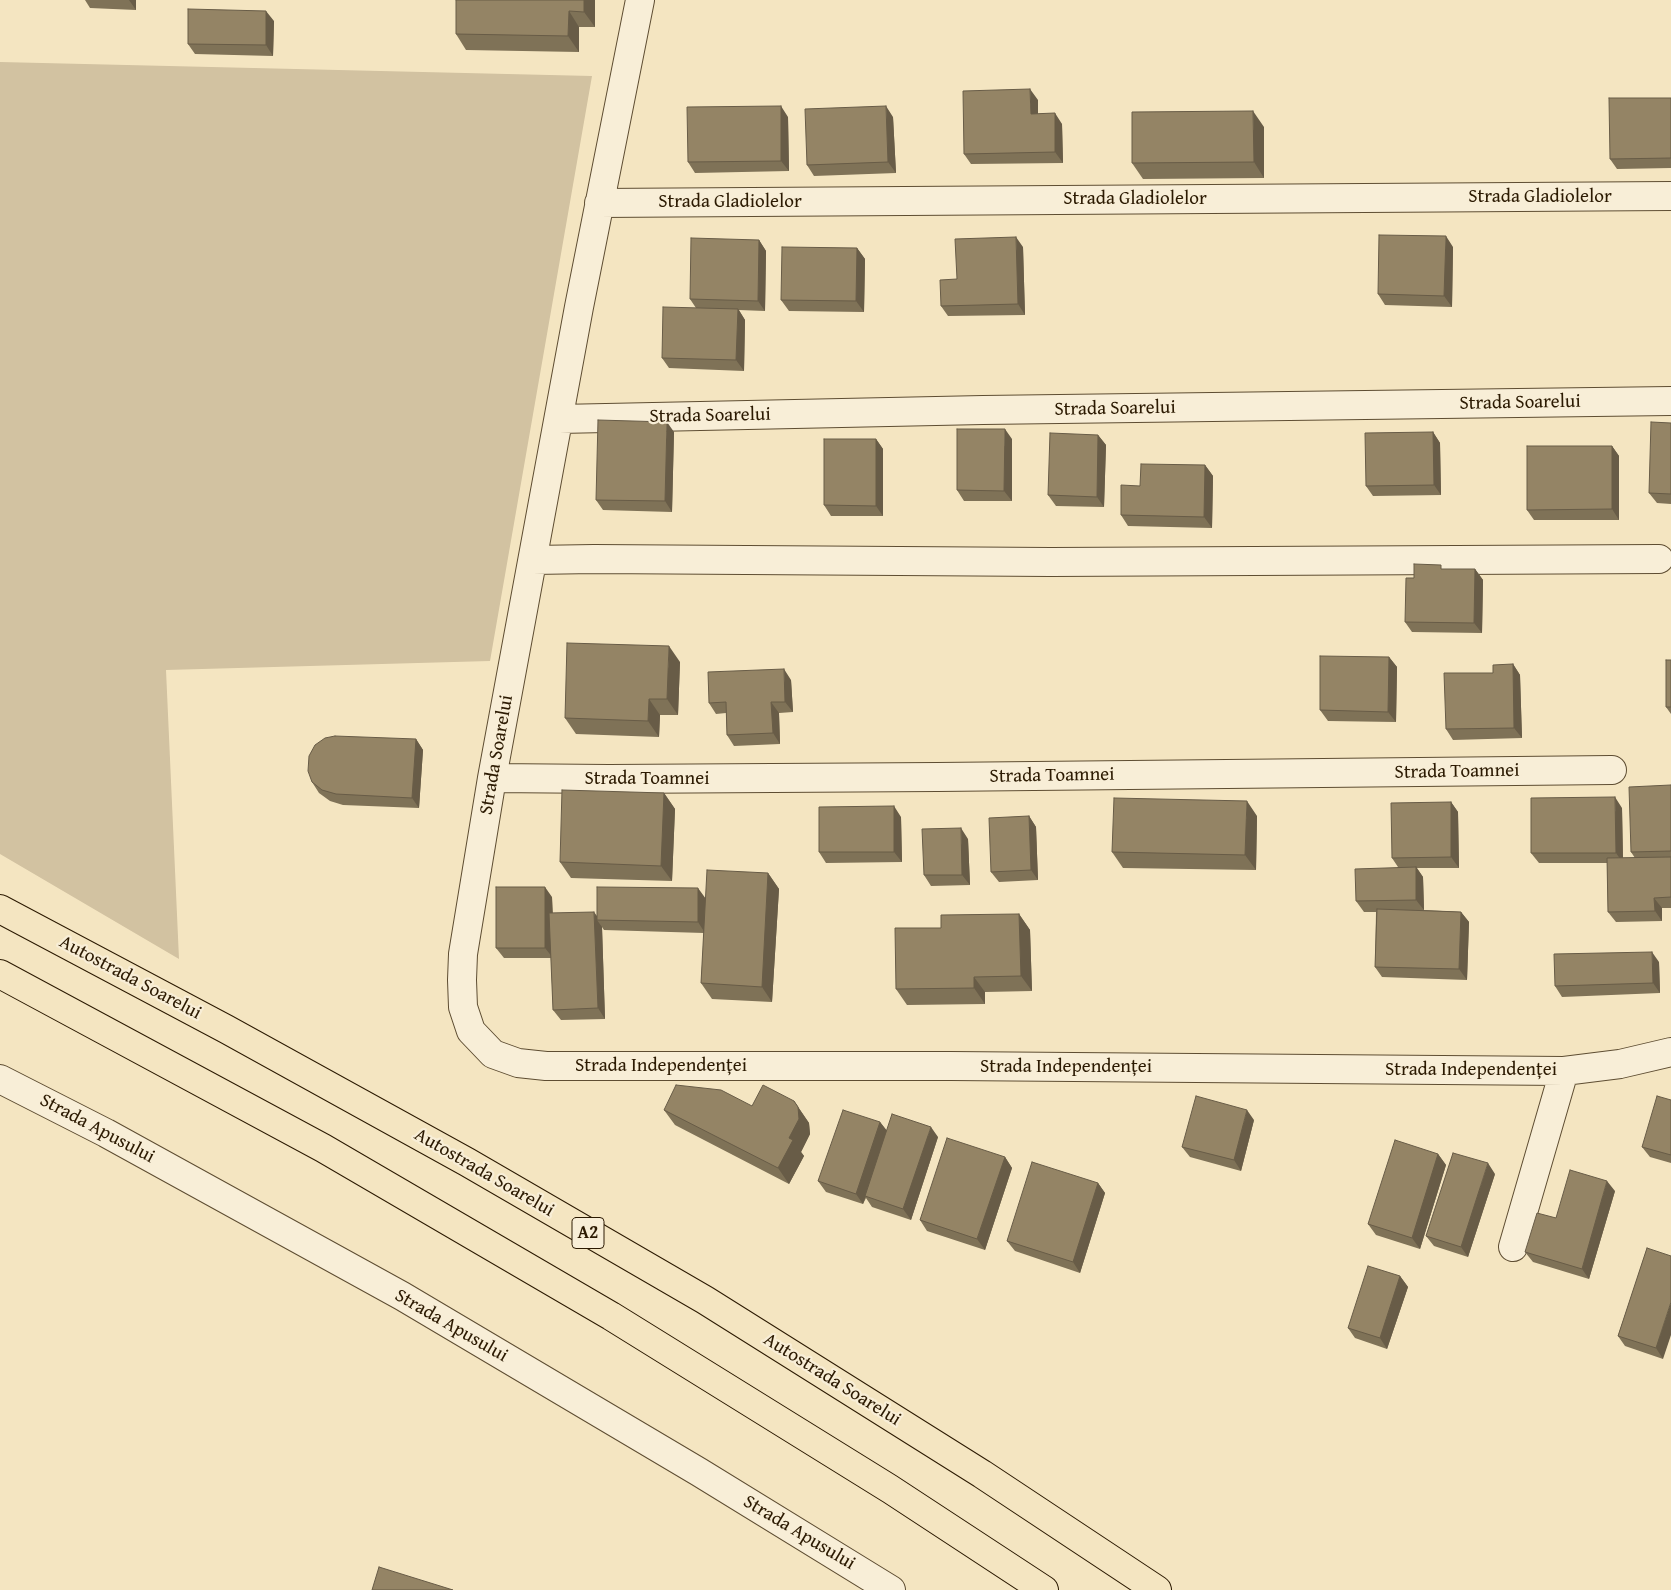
<!DOCTYPE html>
<meta charset="utf-8">
<style>
body{margin:0}
canvas{display:block;background:#f4e5c1}
</style>
<canvas width="1671" height="1590"></canvas>
<script>
const context = document.querySelector('canvas').getContext('2d');
context.lineJoin = 'round';
function fill(path, color) { context.fillStyle = color; context.fill(path, 'evenodd'); }
const shape = rows => new Path2D(rows.map(r => 'M' + r).join(''));
function strokePath(path, color, width, dash) { context.strokeStyle = color; context.lineWidth = width; context.lineCap = dash ? 'butt' : 'round'; context.setLineDash(dash || []); context.stroke(path); }
function drawText(font, color, halo, rows, align = 'center') {
  context.font = font + ' "Gentium Book Plus",serif'; context.lineWidth = 4.5; context.setLineDash([]); context.textBaseline = 'middle'; context.strokeStyle = halo; context.fillStyle = color; for (const [text, x, y, turn = 0] of rows) {
    context.save(); context.translate(x, y); context.rotate((+turn || 0) * Math.PI / 180); context.textAlign = isNaN(turn) ? turn : align; if (halo) context.strokeText(text, 0, 0); context.fillText(text, 0, 0); context.restore();
  }
}
fill(shape([
 [0,62,592,76,490,661,166,670,179,959,0,854]
]), '#d2c2a1');
const street = shape([
 [640,0,579,307,492,778,463,954,462,980,463,1007,471,1031,493,1054,518,1063,546,1066,951,1066,1564,1071,1620,1064,1671,1052],
 [599,203,1671,196],
 [559,419,983,410,1671,401],
 [533,560,594,559,1051,562,1659,559],
 [492,778,609,779,937,777,1612,770],
 [0,1079,106,1133,402,1296,699,1472,891,1590],
 [1513,1247,1564,1071]
]);
const highway = shape([
 [0,909,226,1029,467,1162,705,1300,982,1474,1157,1590],
 [0,974,323,1148,611,1316,890,1489,1044,1590]
]);
strokePath(street, '#5e4d32', 30);
strokePath(highway, '#2c1a02', 30);
strokePath(street, '#f8eed7', 28);
strokePath(highway, '#f4e5c1', 28);
fill(shape([
 [85,0,136,0,136,10,90,8],
 [595,0,595,27,579,27,579,52,466,50,456,34],
 [274,21,273,56,195,54,188,44],
 [1671,98,1671,168,1617,169,1610,159],
 [1038,100,1038,114,1062,124,1063,163,971,164,964,154],
 [788,117,789,171,695,173,688,162],
 [893,117,896,173,814,176,807,165],
 [1264,127,1264,178,1143,179,1132,163],
 [759,240,766,251,765,311,739,310,745,320,744,371,669,368,662,358,696,308,690,299],
 [1023,247,1025,315,948,316,941,306,957,279],
 [1453,247,1452,307,1385,305,1378,294],
 [857,248,865,259,864,312,789,311,781,300],
 [1671,423,1671,504,1657,503,1649,493],
 [674,432,672,512,603,510,596,500],
 [1433,432,1440,443,1441,495,1373,496,1366,486],
 [1098,435,1106,445,1104,507,1056,506,1048,495],
 [876,439,883,449,883,516,831,516,824,505],
 [1012,439,1012,501,964,501,957,490],
 [1612,446,1619,456,1619,520,1534,520,1527,510],
 [1205,465,1213,476,1212,528,1128,526,1121,515,1140,486],
 [1444,569,1475,569,1483,580,1482,633,1412,632,1405,622,1414,578],
 [1389,657,1397,667,1396,722,1328,721,1320,710],
 [1671,660,1671,714,1666,707],
 [680,662,678,715,660,715,659,737,576,734,565,718],
 [1513,664,1520,675,1522,738,1453,740,1446,729,1493,673],
 [791,680,793,712,779,713,780,744,734,746,727,735,726,713,716,714,709,703],
 [416,739,423,750,419,808,343,805,330,801,319,793,312,782],
 [1671,785,1671,908,1662,908,1662,921,1616,922,1608,912,1607,863,1539,863,1531,853,1622,808,1623,858,1635,858,1631,852],
 [664,793,675,809,672,881,571,878,560,862],
 [1451,802,1458,812,1459,868,1417,868,1423,877,1424,910,1461,912,1469,922,1467,980,1382,977,1375,967,1376,912,1364,912,1356,901,1398,867,1392,858],
 [1029,816,1036,827,1038,880,999,882,991,872],
 [1257,816,1256,870,1123,868,1112,852],
 [901,817,902,862,826,863,819,852],
 [968,839,970,885,931,886,924,875],
 [768,873,779,889,772,1002,712,999,701,983,704,933,604,930,602,927,605,1019,561,1020,553,1010,551,958,504,958,496,948,552,897,553,913,597,916,705,898],
 [1019,914,1030,930,1032,991,985,992,985,1004,907,1005,896,989,941,928],
 [1659,962,1660,993,1562,997,1555,986],
 [1671,1100,1671,1163,1650,1157,1642,1147],
 [794,1101,809,1123,810,1134,801,1152,804,1156,789,1184,675,1125,664,1110,752,1106],
 [1254,1120,1241,1171,1190,1157,1182,1147],
 [880,1122,886,1130,938,1137,911,1220,872,1207,866,1198,863,1204,826,1192,818,1181],
 [1438,1154,1446,1165,1420,1249,1376,1235,1368,1224],
 [1005,1157,1012,1168,985,1250,927,1231,920,1220],
 [1495,1174,1468,1257,1434,1246,1426,1236],
 [1098,1183,1105,1193,1080,1273,1015,1251,1007,1241],
 [1615,1191,1589,1279,1533,1262,1525,1252,1556,1218],
 [1647,1248,1663,1359,1625,1346,1618,1336],
 [1400,1276,1408,1287,1387,1349,1355,1338,1348,1328]
]), '#7f7257');
fill(shape([
 [129,0,136,0,136,10],
 [584,0,595,0,595,27,584,12],
 [266,11,274,21,273,56,266,45],
 [569,11,579,27,579,52,568,36],
 [1030,89,1038,100,1038,125,1031,114],
 [781,106,788,117,789,171,781,161],
 [886,106,893,117,896,173,888,162],
 [1253,111,1264,127,1264,178,1254,162],
 [1055,113,1062,124,1063,163,1055,152],
 [1446,236,1453,247,1452,307,1444,296],
 [1016,237,1023,247,1025,315,1018,304],
 [759,240,766,251,765,311,758,301],
 [857,248,865,259,864,312,856,301],
 [738,309,745,320,744,371,736,360],
 [667,422,674,432,672,512,665,501],
 [1005,429,1012,439,1012,501,1004,491],
 [1433,432,1440,443,1441,495,1434,485],
 [1098,435,1106,445,1104,507,1097,497],
 [876,439,883,449,883,516,876,506],
 [1612,446,1619,456,1619,520,1612,509],
 [1205,465,1213,476,1212,528,1204,517],
 [1475,569,1483,580,1482,633,1474,623],
 [669,646,680,662,678,715,667,699],
 [1389,657,1397,667,1396,722,1388,712],
 [1513,664,1520,675,1522,738,1514,728],
 [784,669,791,680,793,712,785,702],
 [649,699,660,715,659,737,648,721],
 [771,702,779,713,780,744,773,733],
 [416,739,423,750,419,808,412,798],
 [664,793,675,809,672,881,661,866],
 [1615,797,1622,808,1623,863,1616,853],
 [1247,801,1257,816,1256,870,1245,855],
 [1451,802,1458,812,1459,868,1451,857],
 [894,806,901,817,902,862,894,852],
 [1029,816,1036,827,1038,880,1031,870],
 [961,828,968,839,970,885,962,875],
 [1416,867,1423,877,1424,910,1416,900],
 [768,873,779,889,772,1002,762,987],
 [545,887,552,897,553,958,545,948],
 [698,888,706,899,705,933,698,922],
 [1654,898,1662,908,1662,921,1655,911],
 [594,912,600,920,597,920,602,927,605,1019,598,1008],
 [1461,912,1469,922,1467,980,1459,969],
 [1019,914,1030,930,1032,991,1021,976],
 [1652,952,1659,962,1660,993,1653,983],
 [974,977,985,992,985,1004,974,988],
 [794,1101,809,1123,810,1134,801,1152,804,1156,789,1184,778,1168,789,1138],
 [1247,1110,1254,1120,1241,1171,1234,1160],
 [880,1122,888,1132,863,1204,856,1194],
 [931,1127,938,1137,911,1220,903,1209],
 [1438,1154,1446,1165,1420,1249,1412,1238],
 [1005,1157,1012,1168,985,1250,977,1239],
 [1488,1163,1495,1174,1468,1257,1461,1247],
 [1607,1181,1615,1191,1589,1279,1582,1269],
 [1098,1183,1105,1193,1080,1273,1073,1262],
 [1400,1276,1408,1287,1387,1349,1380,1338],
 [1671,1302,1671,1335,1663,1359,1656,1348]
]), '#685c47');
const building = shape([
 [456,0,584,0,584,12,569,11,568,36,456,34,456,0],
 [188,9,266,11,266,45,188,44,188,9],
 [1030,89,1031,114,1055,113,1055,152,964,154,963,91,1030,89],
 [1609,98,1671,98,1671,158,1610,159,1609,98],
 [781,106,781,161,688,162,687,107,781,106],
 [886,106,888,162,807,165,805,109,886,106],
 [1253,111,1254,162,1132,163,1132,112,1253,111],
 [1379,235,1446,236,1444,296,1378,294,1379,235],
 [1016,237,1018,304,941,306,940,280,957,279,955,239,1016,237],
 [691,238,759,240,758,301,690,299,691,238],
 [782,247,857,248,856,301,781,300,782,247],
 [663,307,738,309,736,360,662,358,663,307],
 [598,420,667,422,665,501,596,500,598,420],
 [1651,422,1671,423,1671,494,1649,493,1651,422],
 [957,429,1005,429,1004,491,957,490,957,429],
 [1433,432,1434,485,1366,486,1365,433,1433,432],
 [1050,433,1098,435,1097,497,1048,495,1050,433],
 [824,439,876,439,876,506,824,505,824,439],
 [1527,446,1612,446,1612,509,1527,510,1527,446],
 [1141,464,1205,465,1204,517,1121,515,1121,485,1140,486,1141,464],
 [1414,564,1441,565,1441,569,1475,569,1474,623,1405,622,1406,578,1414,578,1414,564],
 [567,643,669,646,667,699,649,699,648,721,565,718,567,643],
 [1320,656,1389,657,1388,712,1320,710,1320,656],
 [1666,660,1671,660,1671,707,1666,707,1666,660],
 [1513,664,1514,728,1446,729,1444,673,1493,673,1493,665,1513,664],
 [784,669,785,702,771,702,773,733,727,735,726,702,709,703,708,672,784,669],
 [335,736,416,739,412,798,336,794,322,790,312,782,308,771,309,756,315,745,325,738,335,736],
 [1671,785,1671,851,1631,852,1629,787,1671,785],
 [562,790,664,793,661,866,560,862,562,790],
 [1615,797,1616,853,1531,853,1531,798,1615,797],
 [1114,798,1247,801,1245,855,1112,852,1114,798],
 [1451,802,1451,857,1392,858,1391,803,1451,802],
 [894,806,894,852,819,852,819,807,894,806],
 [1029,816,1031,870,991,872,989,818,1029,816],
 [961,828,962,875,924,875,922,829,961,828],
 [1671,857,1671,897,1654,898,1655,911,1608,912,1607,858,1671,857],
 [1416,867,1416,900,1356,901,1355,869,1416,867],
 [707,870,768,873,762,987,701,983,707,870],
 [496,887,545,887,545,948,496,948,496,887],
 [597,887,698,888,698,922,597,920,597,887],
 [1377,909,1461,912,1459,969,1375,967,1377,909],
 [594,912,598,1008,553,1010,549,913,594,912],
 [1019,914,1021,976,974,977,974,988,896,989,895,928,941,928,941,915,1019,914],
 [1652,952,1653,983,1555,986,1554,954,1652,952],
 [676,1085,721,1090,752,1106,763,1085,794,1101,798,1107,799,1119,789,1138,793,1140,778,1168,664,1110,676,1085],
 [1196,1096,1247,1110,1234,1160,1182,1147,1196,1096],
 [1657,1096,1671,1100,1671,1155,1642,1147,1657,1096],
 [843,1110,880,1122,856,1194,818,1181,843,1110],
 [892,1114,931,1127,903,1209,865,1196,892,1114],
 [947,1138,1005,1157,977,1239,920,1220,947,1138],
 [1395,1140,1438,1154,1412,1238,1368,1224,1395,1140],
 [1453,1153,1488,1163,1461,1247,1426,1236,1453,1153],
 [1032,1162,1098,1183,1073,1262,1007,1241,1032,1162],
 [1570,1170,1607,1181,1582,1269,1525,1252,1537,1213,1556,1218,1570,1170],
 [1647,1248,1671,1256,1671,1302,1656,1348,1618,1336,1647,1248],
 [1368,1266,1400,1276,1380,1338,1348,1328,1368,1266],
 [379,1567,453,1590,372,1590,379,1567]
]);
fill(building, '#948465');
strokePath(building, '#685c47', 1);
for (const [x, y, w] of [
 [588,1233,32]
]) { const box = new Path2D(); box.roundRect(x - w / 2, y - 15.5, w, 31, 4); context.fillStyle = '#f8eed7'; context.fill(box); strokePath(box, '#2c1a02', 1); }
drawText('bold 18px', '#2c1a02', null, [
 ["A2",588,1233]
]);
drawText('19px', '#2c1a02', '#f8eed7', [
 ["Strada Gladiolelor",1540,197],
 ["Strada Gladiolelor",1135,199],
 ["Strada Gladiolelor",730,202],
 ["Strada Soarelui",1520,403,-1],
 ["Strada Soarelui",1115,409,-1],
 ["Strada Soarelui",710,416,-1],
 ["Strada Soarelui",497,755,-80],
 ["Strada Toamnei",1457,772,-1],
 ["Strada Toamnei",1052,776,-1],
 ["Strada Toamnei",647,779],
 ["Autostrada Soarelui",130,978,28],
 ["Strada Independenței",661,1066],
 ["Strada Independenței",1066,1067],
 ["Strada Independenței",1471,1070],
 ["Strada Apusului",97,1129,28],
 ["Autostrada Soarelui",484,1173,30],
 ["Strada Apusului",451,1326,30],
 ["Autostrada Soarelui",832,1380,32],
 ["Strada Apusului",799,1533,31]
]);
</script>
